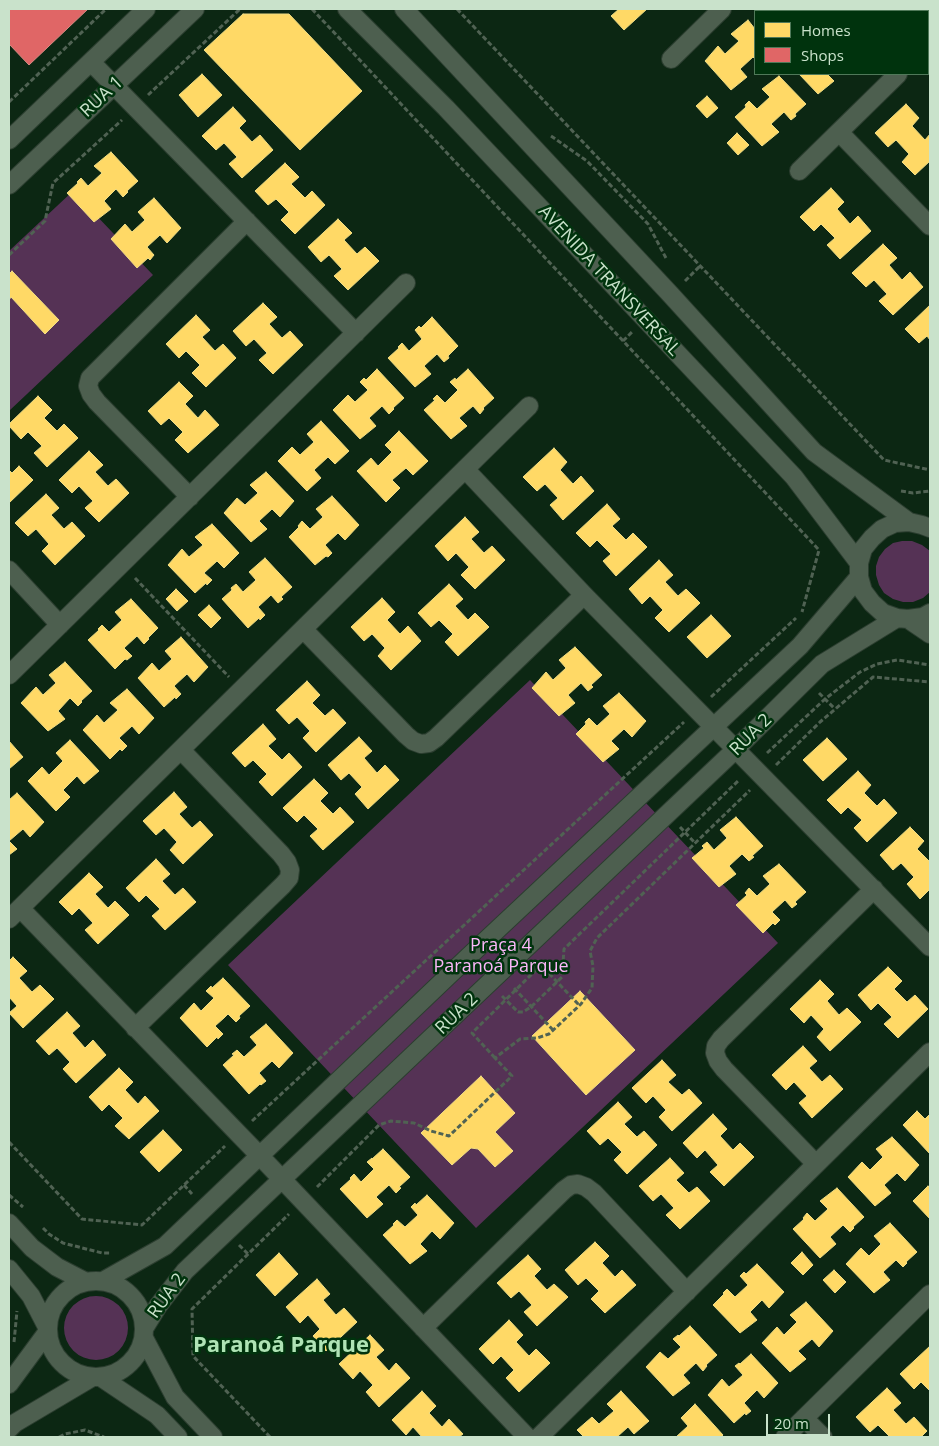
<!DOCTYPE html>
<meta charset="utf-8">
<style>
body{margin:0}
#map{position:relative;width:939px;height:1446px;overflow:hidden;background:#0c2713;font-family:"Open Sans",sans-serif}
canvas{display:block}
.frame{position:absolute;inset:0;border:10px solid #c9e2cb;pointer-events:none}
.legend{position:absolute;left:754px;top:10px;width:175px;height:65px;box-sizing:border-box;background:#00330d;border:1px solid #507959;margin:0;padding:6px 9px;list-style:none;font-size:15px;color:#c9e2cb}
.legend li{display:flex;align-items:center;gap:10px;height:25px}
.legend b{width:25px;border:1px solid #507959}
.scale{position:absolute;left:766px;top:1414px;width:64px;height:22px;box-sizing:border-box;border:2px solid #c9e2cb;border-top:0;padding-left:6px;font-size:15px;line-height:18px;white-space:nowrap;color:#c9e2cb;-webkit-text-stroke:4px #00330d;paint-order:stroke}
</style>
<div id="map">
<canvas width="939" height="1446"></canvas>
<div class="frame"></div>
<ul class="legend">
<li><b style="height:14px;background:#ffd966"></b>Homes</li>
<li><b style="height:14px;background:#e06666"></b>Shops</li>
</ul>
<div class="scale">20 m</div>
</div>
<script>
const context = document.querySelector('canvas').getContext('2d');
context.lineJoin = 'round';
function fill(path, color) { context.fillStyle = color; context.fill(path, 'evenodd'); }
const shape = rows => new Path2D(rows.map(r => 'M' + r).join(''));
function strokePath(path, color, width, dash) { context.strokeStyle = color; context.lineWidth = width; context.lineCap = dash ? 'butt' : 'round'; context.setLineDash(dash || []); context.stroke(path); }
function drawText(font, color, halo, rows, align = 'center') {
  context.font = font + ' "Open Sans",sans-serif'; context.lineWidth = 5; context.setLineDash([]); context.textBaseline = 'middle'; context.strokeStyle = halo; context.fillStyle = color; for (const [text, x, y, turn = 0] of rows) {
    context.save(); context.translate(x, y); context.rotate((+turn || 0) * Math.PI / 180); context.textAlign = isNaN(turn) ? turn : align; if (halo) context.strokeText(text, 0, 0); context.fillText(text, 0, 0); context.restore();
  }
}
fill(shape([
 [73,191,153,275,9,411,9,251],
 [902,541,912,541,922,545,930,551,930,592,923,598,913,602,903,602,893,599,884,593,879,585,876,575,876,566,879,557,885,549,893,543],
 [530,680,778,943,476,1228,228,965],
 '64 1328a32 32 0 1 1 64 0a32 32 0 1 1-64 0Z'
]), '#553255');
const homes = shape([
 [619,9,647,9,624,30,611,16,619,9],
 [781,9,808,9,810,11,783,11,781,9],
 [848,9,894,9,892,11,846,11,848,9],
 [243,14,289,14,362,91,300,150,204,50,243,14],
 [748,20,755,29,755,59,753,57,740,69,747,77,731,90,705,61,718,46,725,54,739,41,731,34,748,20],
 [202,74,222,95,198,117,179,95,202,74],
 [799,74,827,74,834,81,818,94,799,74],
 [779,76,806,104,795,114,796,116,791,120,784,112,771,124,779,132,762,146,735,117,746,107,745,105,749,101,757,109,770,97,762,89,779,76],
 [707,96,718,108,707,118,696,106,707,96],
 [906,104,919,118,912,126,925,140,930,134,930,161,915,175,902,162,909,154,896,140,888,147,875,133,906,104],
 [233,107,246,121,239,128,252,142,260,135,273,150,242,178,229,164,237,157,224,143,216,150,202,136,233,107],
 [737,133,749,145,738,155,727,143,737,133],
 [111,152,138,181,127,191,128,192,123,197,116,189,104,201,111,209,94,222,67,193,78,183,77,182,81,178,88,186,102,173,94,166,111,152],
 [285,163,299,177,291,184,305,198,312,191,325,205,295,234,281,220,289,212,276,199,268,205,255,191,285,163],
 [831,188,844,202,837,209,850,224,858,216,871,231,840,259,827,245,835,238,821,224,814,231,800,217,831,188],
 [154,198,181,228,167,243,160,235,147,247,154,255,150,260,148,258,137,268,111,239,125,224,132,232,145,220,138,212,154,198],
 [338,219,352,233,344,240,357,254,365,247,379,261,348,290,334,276,342,269,329,255,321,262,308,247,338,219],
 [883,244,897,258,889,265,902,280,910,272,923,287,893,315,879,301,887,294,874,280,866,287,852,273,883,244],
 [12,271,59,320,45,334,11,297,9,300,9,274,12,271],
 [263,303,277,317,269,324,282,338,290,331,303,345,273,374,259,360,267,353,254,339,246,346,233,331,263,303],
 [930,305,930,340,927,336,919,343,905,329,930,305],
 [196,315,210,330,202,337,215,351,223,344,236,358,206,387,192,373,200,365,186,351,179,358,166,344,196,315],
 [432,317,458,346,448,356,449,358,444,362,437,354,424,366,431,374,415,387,388,358,399,348,398,347,402,343,409,351,422,339,415,330,419,326,421,328,432,317],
 [377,369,404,398,393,408,394,409,389,414,382,406,369,418,376,426,360,439,333,410,348,395,355,402,368,390,360,382,364,378,366,380,377,369],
 [468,369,494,398,483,408,484,409,480,414,473,406,459,418,467,426,451,439,424,410,435,400,433,399,437,395,445,403,458,390,450,382,455,378,456,380,468,369],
 [179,382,193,396,185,404,198,418,205,410,219,425,188,453,175,440,183,432,169,418,161,425,148,411,179,382],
 [38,396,52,410,44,418,57,431,64,424,78,438,47,467,34,453,42,446,28,432,21,439,9,426,9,424,38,396],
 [321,421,349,451,335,464,328,457,314,470,321,478,307,491,278,461,292,447,300,455,314,442,307,434,321,421],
 [399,431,428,461,413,475,406,468,392,480,400,488,386,502,357,471,371,458,378,466,392,452,385,445,399,431],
 [554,448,567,462,560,470,573,484,581,476,594,491,563,520,550,505,558,498,545,484,537,491,523,477,554,448],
 [89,451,103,465,95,472,108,486,116,479,129,493,99,522,85,508,93,501,79,486,72,493,59,480,89,451],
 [19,466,33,480,9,503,9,470,12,473,19,466],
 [266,472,294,501,280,517,272,509,259,521,267,529,251,542,224,513,237,498,245,505,258,493,250,485,266,472],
 [46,494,59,508,51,515,64,529,72,522,85,536,55,565,42,551,49,544,36,529,28,536,15,523,46,494],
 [332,496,359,525,345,540,338,533,325,545,332,553,328,557,326,556,315,565,289,537,299,527,298,526,302,521,310,529,323,517,316,509,332,496],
 [607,504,620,519,612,526,626,540,633,533,647,547,616,576,603,561,611,554,597,540,590,547,576,533,607,504],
 [465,517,479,532,471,539,484,553,492,546,505,560,475,589,461,575,469,567,456,553,448,561,435,546,465,517],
 [212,524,239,553,224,568,217,561,204,573,212,580,207,585,206,583,195,593,168,565,182,549,189,557,203,545,195,537,212,524],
 [265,558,292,587,281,597,283,599,278,603,271,595,258,607,265,615,260,620,259,618,248,628,222,599,232,590,231,588,236,584,243,592,256,580,249,572,265,558],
 [659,560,673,575,665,582,678,596,686,589,700,603,669,632,655,618,663,610,650,596,642,604,629,589,659,560],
 [449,584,463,599,455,606,468,620,475,613,489,627,458,656,445,642,453,634,439,620,431,627,418,613,449,584],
 [176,589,188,601,177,611,166,599,176,589],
 [382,598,395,612,387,620,400,634,408,626,421,641,391,670,378,656,385,648,372,634,364,641,351,627,382,598],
 [131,599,158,628,148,638,149,639,144,644,137,636,124,648,132,656,127,660,125,659,115,669,88,640,99,630,98,629,102,625,109,632,122,620,115,612,131,599],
 [209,605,221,618,211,628,198,615,209,605],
 [711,615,731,636,707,658,687,637,711,615],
 [181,637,208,667,194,682,187,674,174,686,181,694,176,699,175,697,164,707,138,678,152,663,159,671,172,659,165,651,181,637],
 [575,647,602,675,591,685,593,687,588,691,581,683,568,695,575,703,559,716,532,688,546,672,553,680,566,668,559,660,575,647],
 [65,662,92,691,81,701,82,702,78,706,70,698,58,711,65,719,48,731,21,703,36,687,43,695,56,683,49,675,65,662],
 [307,681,320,695,312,703,325,716,333,709,346,723,316,752,303,738,310,731,297,717,289,724,276,710,307,681],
 [127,689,154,718,139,734,132,726,119,738,127,746,122,751,120,749,110,759,83,730,97,715,104,723,118,710,110,703,127,689],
 [619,693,646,721,632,737,624,729,611,741,619,749,603,762,576,734,586,724,585,722,589,718,597,726,610,714,603,706,619,693],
 [263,724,276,739,268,746,282,760,289,753,302,767,272,796,259,782,267,774,253,760,245,767,232,753,263,724],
 [359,737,372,751,364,758,377,773,385,765,399,780,368,809,355,794,362,787,349,773,341,780,328,765,359,737],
 [827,738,847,759,823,781,803,760,827,738],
 [70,740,99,771,84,784,77,776,63,790,70,797,56,811,28,781,42,767,49,775,63,761,56,753,70,740],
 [9,741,23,757,9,769,9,741],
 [858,771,871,785,864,793,877,806,884,799,897,813,867,842,854,828,862,820,848,807,841,814,827,800,858,771],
 [314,779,328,793,320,801,333,814,340,807,354,822,323,850,310,836,318,829,304,815,297,822,283,808,314,779],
 [174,792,187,807,179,814,192,828,200,821,213,835,183,864,170,850,177,842,164,828,156,835,143,821,174,792],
 [17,793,44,822,30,837,23,829,9,841,17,849,9,855,9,800,17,793],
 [736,817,763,846,752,856,754,857,749,861,742,854,729,866,736,874,719,887,692,858,704,848,702,846,707,842,714,850,727,838,720,830,736,817],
 [910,827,924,841,917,849,930,862,930,889,920,899,907,884,914,877,901,863,893,870,880,855,910,827],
 [156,859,170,874,162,881,175,895,183,888,196,902,165,930,152,916,160,909,146,895,139,902,126,888,156,859],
 [779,864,806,892,795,902,797,904,792,908,785,900,772,912,780,920,775,925,773,923,763,933,736,905,747,895,745,893,749,888,757,896,770,884,763,876,779,864],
 [89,873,103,887,95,894,108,908,115,901,129,915,98,944,85,930,93,923,79,908,72,915,59,902,89,873],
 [13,957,27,971,19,978,32,992,40,985,54,999,23,1028,9,1013,17,1006,9,997,9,961,13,957],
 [888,967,902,981,894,989,907,1002,915,995,928,1009,898,1038,884,1024,892,1017,878,1003,871,1010,858,995,888,967],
 [223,978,250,1006,239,1016,240,1018,236,1022,228,1014,224,1018,215,1026,223,1034,218,1039,217,1037,207,1047,180,1018,194,1003,201,1011,214,998,206,991,211,986,212,988,223,978],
 [820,980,834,994,827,1001,839,1015,847,1008,861,1022,830,1051,817,1037,824,1029,811,1015,804,1023,790,1009,820,980],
 [580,991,635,1050,586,1095,532,1036,580,991],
 [67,1012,80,1026,72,1033,85,1048,93,1040,106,1055,76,1083,63,1069,70,1062,57,1048,49,1055,36,1041,67,1012],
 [266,1024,293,1053,279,1068,272,1061,259,1073,266,1081,261,1085,260,1084,249,1094,223,1065,234,1055,232,1054,237,1050,244,1057,257,1045,250,1037,266,1024],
 [803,1046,817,1061,809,1068,822,1082,830,1075,843,1089,812,1118,799,1103,807,1096,794,1082,786,1090,772,1075,803,1046],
 [662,1060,676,1075,668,1082,682,1095,689,1089,702,1103,672,1131,659,1117,666,1110,653,1096,646,1103,632,1088,662,1060],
 [119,1068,133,1082,125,1090,138,1104,145,1096,159,1111,129,1139,115,1126,123,1118,109,1104,102,1111,89,1097,119,1068],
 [481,1076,515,1113,495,1132,513,1151,495,1167,478,1149,471,1148,452,1165,421,1133,481,1076],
 [618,1102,632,1117,624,1124,637,1137,644,1131,657,1145,627,1174,614,1160,622,1152,608,1138,600,1145,587,1131,618,1102],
 [917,1111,925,1119,930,1114,930,1154,903,1125,917,1111],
 [713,1114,727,1129,720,1136,733,1150,740,1143,754,1157,724,1186,710,1172,718,1165,705,1150,697,1158,683,1143,713,1114],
 [163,1130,182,1150,159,1172,140,1152,163,1130],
 [892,1137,919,1165,905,1181,897,1173,884,1185,891,1193,875,1206,848,1177,862,1162,870,1170,883,1157,876,1149,892,1137],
 [383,1149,410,1177,399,1187,401,1188,396,1193,389,1185,376,1197,383,1204,367,1218,340,1189,351,1179,350,1178,354,1174,361,1182,374,1169,367,1162,372,1158,372,1159,383,1149],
 [670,1158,684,1173,676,1180,689,1193,697,1187,710,1201,680,1229,666,1215,674,1208,661,1194,653,1201,639,1186,670,1158],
 [928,1186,930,1188,930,1219,913,1201,928,1186],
 [837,1188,864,1217,853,1227,854,1228,850,1232,843,1225,830,1237,836,1244,820,1258,793,1229,804,1219,803,1218,807,1213,815,1221,828,1209,820,1201,837,1188],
 [427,1195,454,1223,440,1239,432,1231,420,1244,427,1251,410,1264,383,1235,394,1225,393,1224,397,1220,405,1227,418,1215,411,1207,415,1203,416,1205,427,1195],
 [890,1223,917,1252,906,1262,907,1263,903,1267,896,1260,883,1272,890,1280,874,1293,846,1264,861,1248,869,1256,881,1244,874,1236,890,1223],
 [595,1242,609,1256,602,1263,615,1277,622,1270,636,1285,605,1313,591,1299,599,1291,586,1278,578,1285,565,1270,595,1242],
 [802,1252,813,1265,803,1275,791,1263,802,1252],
 [279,1253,298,1274,275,1296,256,1275,279,1253],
 [528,1255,541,1269,534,1276,547,1290,554,1284,568,1297,537,1326,524,1312,532,1305,519,1291,511,1298,497,1283,528,1255],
 [757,1264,784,1292,769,1308,762,1300,750,1312,757,1320,740,1333,713,1305,724,1294,723,1293,727,1289,735,1297,748,1285,740,1276,744,1272,746,1274,757,1264],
 [834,1270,846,1282,835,1293,823,1280,834,1270],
 [317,1279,330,1294,323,1300,336,1315,344,1308,357,1322,326,1351,313,1336,320,1329,308,1315,300,1323,286,1307,317,1279],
 [806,1302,833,1331,819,1347,812,1339,798,1351,806,1359,790,1372,762,1343,777,1327,784,1335,797,1322,790,1315,806,1302],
 [509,1320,523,1335,516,1342,529,1356,536,1349,550,1363,519,1392,506,1378,514,1370,501,1356,493,1364,479,1349,509,1320],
 [690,1326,717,1355,706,1365,707,1366,703,1371,696,1363,683,1375,690,1383,673,1396,646,1367,660,1352,668,1359,681,1347,673,1339,678,1335,679,1336,690,1326],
 [370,1335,384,1350,376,1357,389,1371,396,1363,410,1378,379,1407,366,1392,373,1385,360,1371,353,1379,339,1364,370,1335],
 [930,1346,930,1391,921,1382,914,1389,900,1374,930,1346],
 [751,1354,778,1383,764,1398,757,1390,744,1403,751,1411,746,1415,745,1413,734,1423,708,1395,722,1379,729,1387,743,1375,735,1366,739,1363,740,1364,751,1354],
 [887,1388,901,1403,893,1410,906,1424,914,1417,927,1431,921,1437,890,1437,878,1425,870,1432,856,1417,887,1388],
 [422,1391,436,1406,429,1413,442,1427,449,1419,463,1434,459,1437,422,1437,413,1427,406,1435,392,1420,422,1391],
 [621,1391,649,1421,634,1434,628,1427,617,1437,584,1437,577,1430,592,1417,599,1424,614,1411,607,1404,621,1391],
 [695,1404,723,1435,721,1437,676,1437,688,1426,681,1418,695,1404]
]);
fill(homes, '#ffd966');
strokePath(homes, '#efdc84', 1);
const shops = shape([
 [9,9,88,9,29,65,9,44,9,9]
]);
fill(shops, '#e06666');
strokePath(shops, '#d98b84', 1);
const street = shape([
 [347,9,446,108,794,477,859,563],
 [404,9,671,295,814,452,909,522],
 [928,45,930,42],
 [671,59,722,9],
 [91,62,356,333],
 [839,132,930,226],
 [9,140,146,9],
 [799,171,898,74],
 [9,185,195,9],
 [465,469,584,595,930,947],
 [190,497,97,402,91,394,88,386,90,378,247,221],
 [930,528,922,525,909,522,895,523,882,529,872,538,863,549,859,563,859,577,863,591,872,603,883,613,897,618,908,619,923,617,930,613],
 [9,570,60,625],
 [908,619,930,634],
 [303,629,406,735,413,741,421,744,429,743,436,738,584,595],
 [9,675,406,283],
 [20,908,259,1155,527,1437],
 [9,919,529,406],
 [135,1028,283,885,289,878,290,870,287,862,281,854,181,750],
 [816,1164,724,1069,718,1061,715,1053,716,1046,721,1039,874,889],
 [9,1223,32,1248,57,1267,86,1282],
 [9,1269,31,1296,47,1327],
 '48 1329a48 48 0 1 1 96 0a48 48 0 1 1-96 0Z',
 [103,1281,165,1246,467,958,800,646,859,577],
 [145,1327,158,1306,185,1271,736,749,822,664,897,618],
 [423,1328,564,1190,571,1185,578,1184,586,1187,594,1193,687,1292],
 [144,1338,175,1397,213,1437],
 [102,1378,157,1415,178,1437],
 [9,1384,48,1331],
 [804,1418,823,1437],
 [9,1429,15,1423,91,1378],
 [539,1437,930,1052],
 [785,1437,930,1294]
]);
strokePath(street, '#2c3e30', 20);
strokePath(shape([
 [312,9,819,550,802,612],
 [457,9,884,460,930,470],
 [148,95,240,9],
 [9,102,106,9],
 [551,136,587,161,648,224,667,260],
 [9,255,45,221,53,183,122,120],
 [685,281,700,266],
 [623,341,632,332],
 [901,491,913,493,930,491],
 [135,578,229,677],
 [819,693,835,709],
 [711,697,796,618],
 [767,753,825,699,860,672,877,664,897,660,930,665],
 [776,765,820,722,873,677,930,682],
 [680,827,695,843],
 [514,988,553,1030],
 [502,996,518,1012,523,1012,531,1007,562,977,564,949,739,780],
 [495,1058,472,1033,541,965,580,1006],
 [252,1121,684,722],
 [9,1142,82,1219,142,1225,225,1146],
 [184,1185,192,1194],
 [317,1187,379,1125,391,1121,414,1123,431,1131,449,1136,512,1076,495,1058,520,1039,537,1038,549,1034,581,1004,592,988,593,966,590,951,597,938,750,790],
 [9,1195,23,1207],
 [43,1228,49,1234,63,1243,102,1253,110,1253],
 [239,1245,248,1254],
 [14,1342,17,1311],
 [59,1437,65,1434,85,1430,104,1437],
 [270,1437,193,1356,192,1309,289,1214]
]), '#506253', 3, [5, 2.5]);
strokePath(street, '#4d5f4f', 18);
drawText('18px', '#c9e2cb', '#00330d', [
 ["RUA 1",102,97,-43],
 ["AVENIDA TRANSVERSAL",609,281,47],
 ["RUA 2",751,735,-45],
 ["RUA 2",457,1014,-44],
 ["RUA 2",167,1296,-54]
]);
drawText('18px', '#fbb7f9', '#00330d', [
 ["Praça 4",501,946],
 ["Paranoá Parque",501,967]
]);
drawText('bold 22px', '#afe3b5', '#00330d', [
 ["Paranoá Parque",281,1346]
]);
</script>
